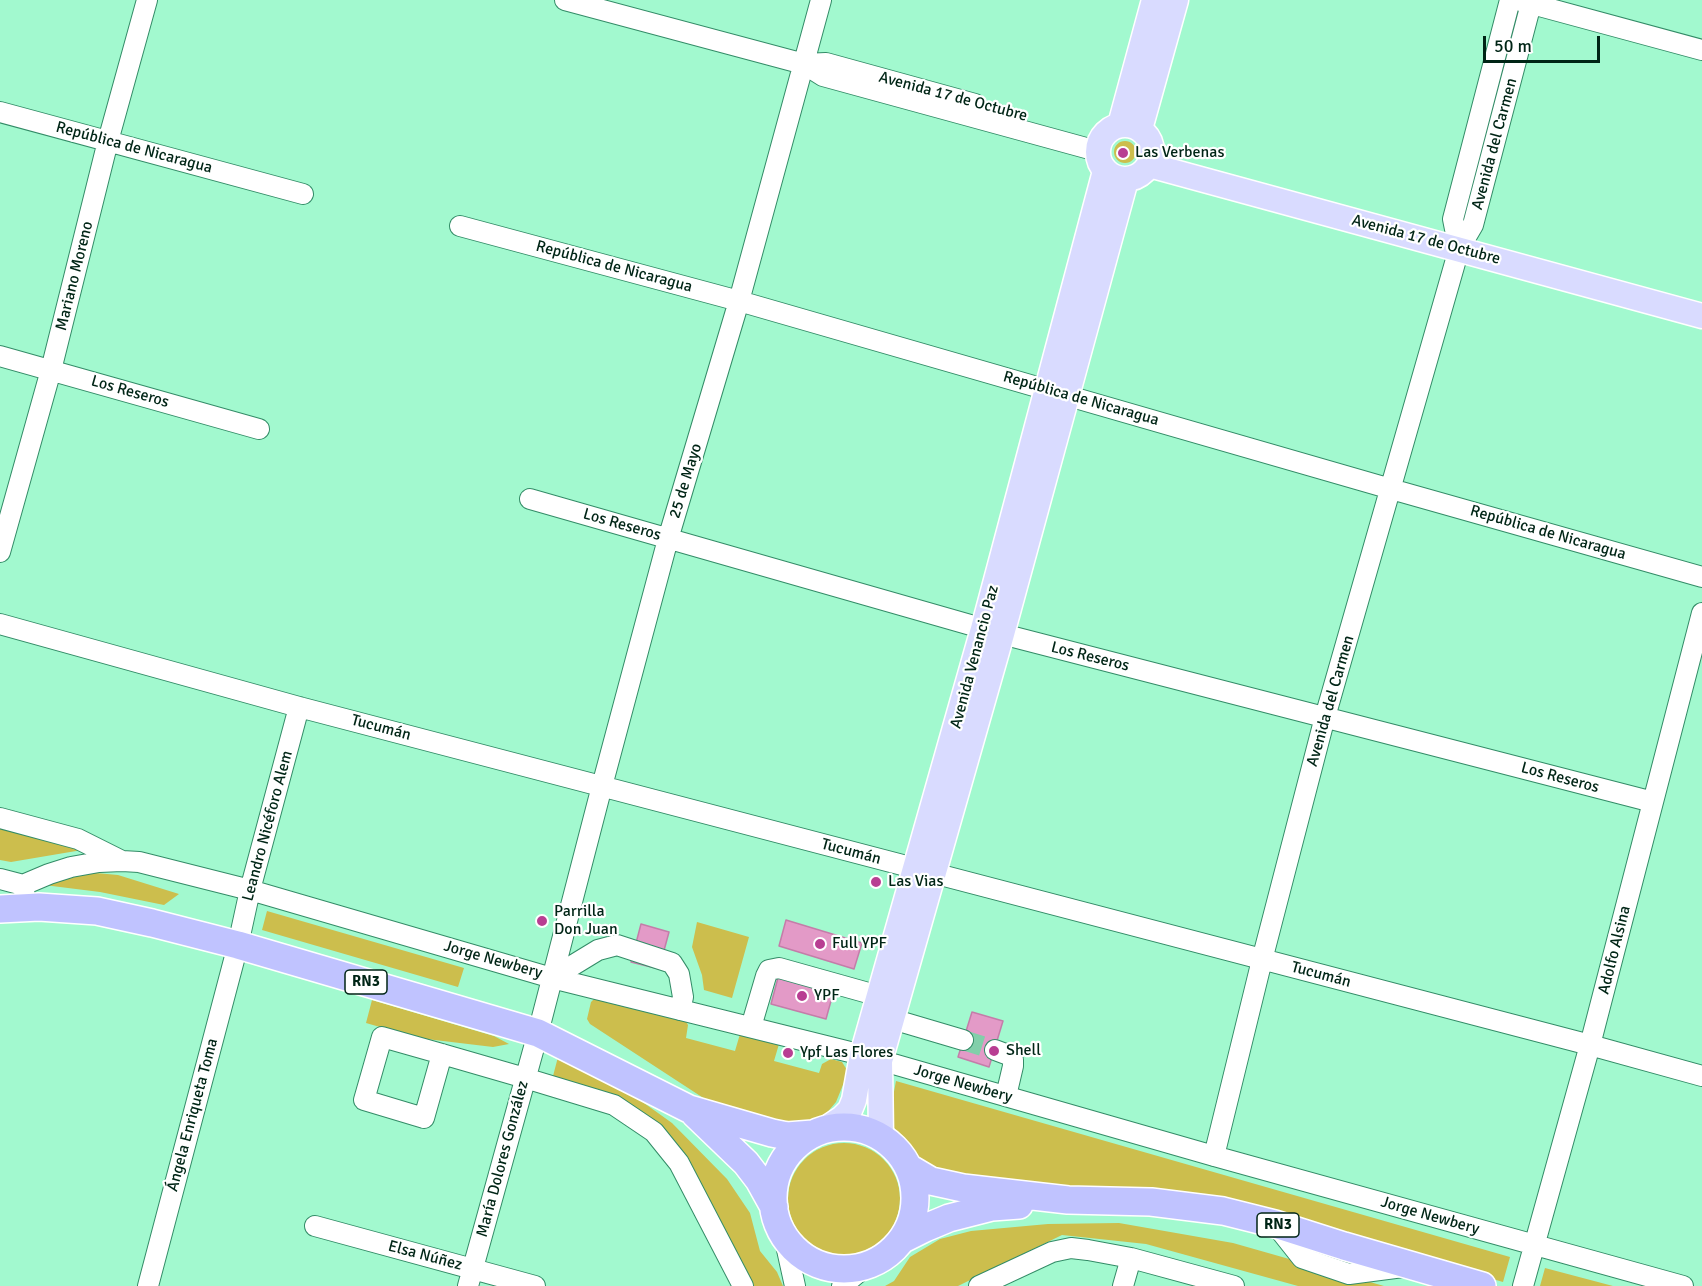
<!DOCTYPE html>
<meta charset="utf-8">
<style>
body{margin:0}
#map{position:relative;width:1702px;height:1286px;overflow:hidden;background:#a2f9cf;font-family:Signika,sans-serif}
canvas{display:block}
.scale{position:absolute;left:1483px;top:36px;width:117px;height:27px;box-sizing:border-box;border:3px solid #002516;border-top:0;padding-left:8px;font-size:18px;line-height:21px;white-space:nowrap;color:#002516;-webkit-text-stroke:4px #fff;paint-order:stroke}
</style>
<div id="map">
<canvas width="1702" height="1286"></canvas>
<div class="scale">50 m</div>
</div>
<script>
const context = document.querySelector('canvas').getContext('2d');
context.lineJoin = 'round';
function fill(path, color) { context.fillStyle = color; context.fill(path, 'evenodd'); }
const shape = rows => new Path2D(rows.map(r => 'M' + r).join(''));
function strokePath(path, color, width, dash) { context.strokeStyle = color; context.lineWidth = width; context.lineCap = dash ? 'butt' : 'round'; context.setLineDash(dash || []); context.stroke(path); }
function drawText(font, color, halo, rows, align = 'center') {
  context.font = font + ' Signika,sans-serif'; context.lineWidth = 4.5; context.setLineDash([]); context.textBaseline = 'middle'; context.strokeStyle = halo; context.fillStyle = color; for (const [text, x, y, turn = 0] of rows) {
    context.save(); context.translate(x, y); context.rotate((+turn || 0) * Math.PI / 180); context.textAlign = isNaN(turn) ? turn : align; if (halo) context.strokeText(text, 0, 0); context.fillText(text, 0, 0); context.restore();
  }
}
fill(shape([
 '1114 152a11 11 0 1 1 22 0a11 11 0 1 1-22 0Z',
 [0,827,82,850,11,862,0,860],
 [85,872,118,875,179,894,164,905,100,892,44,885],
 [267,911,464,968,458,987,262,930],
 [697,922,749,937,732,998,704,990,702,975,692,947],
 [597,996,684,1018,688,1025,686,1038,735,1051,740,1034,779,1044,774,1061,819,1073,822,1064,831,1059,842,1062,847,1070,845,1080,836,1102,825,1115,808,1125,781,1124,708,1101,590,1024,587,1019,591,1002],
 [372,1000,494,1036,509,1044,493,1047,418,1038,366,1023],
 [558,1057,609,1078,672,1123,727,1179,750,1213,760,1251,777,1272,783,1286,754,1286,686,1160,659,1125,614,1095,553,1076],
 [896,1081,1510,1257,1503,1282,1245,1208,953,1179,911,1156,901,1141,889,1118],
 '788 1199a56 56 0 1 1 112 0a56 56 0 1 1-112 0Z',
 [1119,1223,1233,1243,1384,1286,1298,1286,1146,1244,1062,1235,958,1286,885,1286,894,1281,910,1257,940,1239,971,1231,1048,1224],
 [1545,1268,1613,1286,1540,1286]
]), '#ccbe4d');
const building = shape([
 [786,920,862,943,854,969,779,946,786,920],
 [641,924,669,932,659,969,631,962,641,924],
 [779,974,834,990,826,1019,771,1004,779,974],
 [972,1012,1003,1021,989,1067,958,1057,972,1012]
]);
fill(building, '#e39ac7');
strokePath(building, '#c47da9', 1.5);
strokePath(shape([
 [963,1040,995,1050]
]), '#82cfaa', 20, [20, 10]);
const minor = shape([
 [565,0,804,64,823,76,1097,151],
 [1521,1,1702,50],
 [804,64,826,63,975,104],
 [0,112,303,194],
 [460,226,739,301,1391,489,1702,577],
 [1459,249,1453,219,1510,0],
 [0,356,259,429],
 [530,499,1002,634,1653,802],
 [0,552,51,370,108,141,147,0],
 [0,624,299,707,1590,1045,1702,1076],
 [0,818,78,839,122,861,139,862,250,890,552,978,862,1055,1214,1156,1683,1286],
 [0,879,23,885,25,897],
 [23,885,49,874,71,867,99,862,122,861],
 [552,978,598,950,617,945,672,963,679,974,683,997,680,1010],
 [892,1019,963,1040],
 [751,1027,766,976,769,970,779,968,879,996],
 [995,1050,1011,1056,1013,1060,1013,1066,1006,1096],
 [442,1054,424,1118,364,1100,382,1037,442,1054,525,1078,614,1105,654,1132,679,1163,743,1286],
 [1214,1156,1262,960,1325,717,1459,249,1473,225,1532,0],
 [1275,1224,1302,1258,1349,1274,1403,1267],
 [315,1226,535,1286],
 [784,1236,795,1286],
 [148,1286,238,945,250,890,299,707],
 [468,1286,538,1033,602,786,668,539,739,301,821,0],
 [842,1286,866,1266],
 [979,1286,1052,1252,1071,1248,1088,1250,1131,1258,1234,1286],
 [1123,1286,1131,1258],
 [1523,1286,1590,1045,1702,613]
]);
const major = shape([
 '1098 152a27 27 0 1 1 54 0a27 27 0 1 1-54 0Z',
 [1120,125,1154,0],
 [1140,129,1176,0],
 [1149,165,1702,316],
 [824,1130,842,1118,850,1110,854,1100,862,1055,983,629,1105,171],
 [881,1137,880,1061,1002,634,1126,180]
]);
const highway = shape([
 [0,909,39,907,97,911,152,923,238,945,538,1033,689,1109,772,1133,787,1136,813,1134],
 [695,1114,746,1163,759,1180,774,1207],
 '773 1198a71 71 0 1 1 142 0a71 71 0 1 1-142 0Z',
 [909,1168,931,1181,963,1188,1068,1200,1151,1202,1223,1211,1275,1224,1344,1246,1482,1286],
 [903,1239,925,1228,949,1218,992,1207,1019,1205]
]);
strokePath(minor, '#338c67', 22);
strokePath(major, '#fff', 27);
strokePath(highway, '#fff', 30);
strokePath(minor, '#fff', 20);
strokePath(major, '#d9dbff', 24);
strokePath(highway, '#c0c3ff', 27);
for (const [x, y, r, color] of [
 [1123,153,6,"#b83e92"],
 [876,882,6,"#b83e92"],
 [542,921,6,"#b83e92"],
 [820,944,6,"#b83e92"],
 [802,996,6,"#b83e92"],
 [994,1051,6,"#b83e92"],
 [788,1053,6,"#b83e92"]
]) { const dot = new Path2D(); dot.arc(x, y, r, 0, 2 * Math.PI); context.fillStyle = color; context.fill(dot); strokePath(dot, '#fff', 2); }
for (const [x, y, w] of [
 [366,982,42],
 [1278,1225,42]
]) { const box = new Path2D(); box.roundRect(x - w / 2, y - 12, w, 24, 4.5); context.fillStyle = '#fff'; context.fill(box); strokePath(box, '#002516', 1.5); }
drawText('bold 15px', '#002516', null, [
 ["RN3",366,982],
 ["RN3",1278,1225]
]);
drawText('16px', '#002516', '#fff', [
 ["Avenida 17 de Octubre",953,97,15],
 ["Avenida del Carmen",1495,144,-75],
 ["República de Nicaragua",134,148,15],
 ["Avenida 17 de Octubre",1426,240,15],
 ["República de Nicaragua",614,267,15],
 ["Mariano Moreno",75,276,-76],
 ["Los Reseros",130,392,16],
 ["República de Nicaragua",1081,399,16],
 ["25 de Mayo",686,481,-73],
 ["Los Reseros",622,525,16],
 ["República de Nicaragua",1548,533,16],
 ["Avenida Venancio Paz",975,657,-75],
 ["Los Reseros",1090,657,14],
 ["Avenida del Carmen",1331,701,-74],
 ["Tucumán",381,728,15],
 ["Los Reseros",1560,778,15],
 ["Leandro Nicéforo Alem",268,826,-75],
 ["Tucumán",851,852,15],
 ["Adolfo Alsina",1615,950,-76],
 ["Jorge Newbery",493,960,16],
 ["Tucumán",1321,975,15],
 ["Jorge Newbery",963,1084,16],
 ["Ángela Enriqueta Toma",193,1115,-75],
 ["María Dolores González",503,1159,-75],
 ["Jorge Newbery",1430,1216,16],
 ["Elsa Núñez",425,1256,15]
]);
drawText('16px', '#002516', '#fff', [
 ["Las Verbenas",1135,153],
 ["Las Vias",888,882],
 ["Parrilla",554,912],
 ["Don Juan",554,930],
 ["Full YPF",832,944],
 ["YPF",814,996],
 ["Shell",1006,1051],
 ["Ypf Las Flores",800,1053]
], 'left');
</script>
